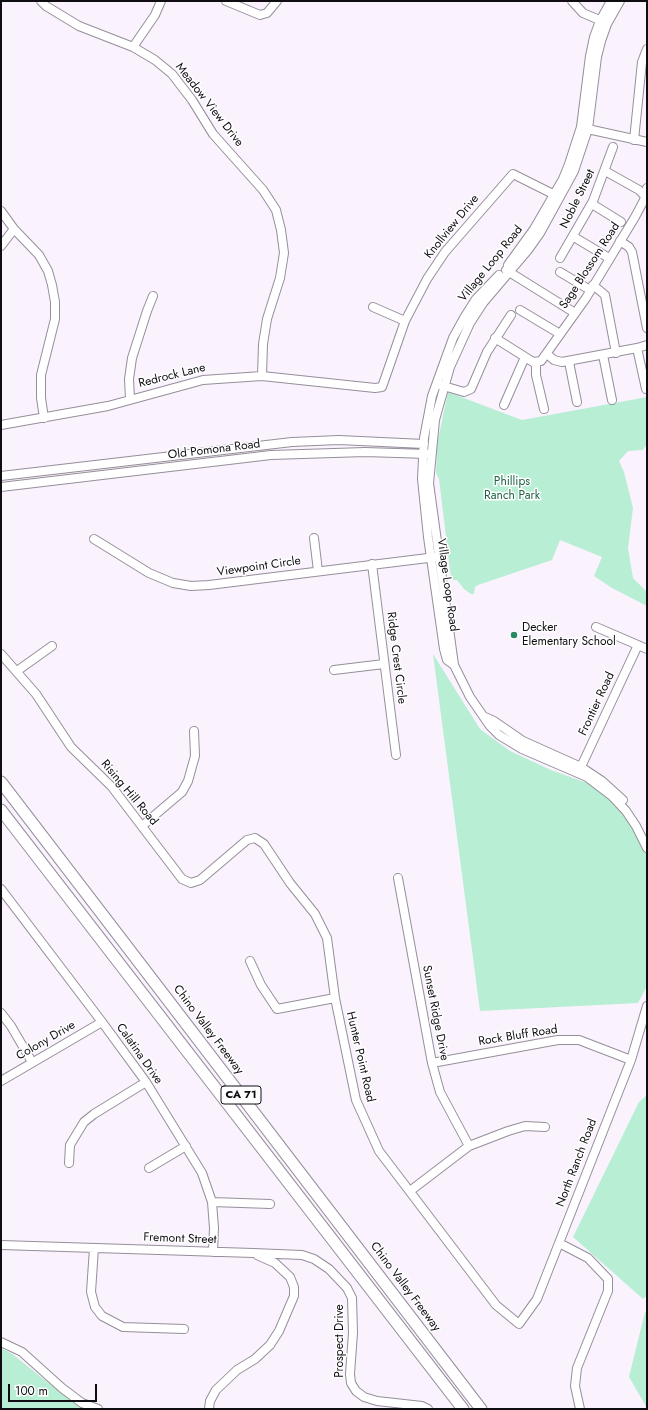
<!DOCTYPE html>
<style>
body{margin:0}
#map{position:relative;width:648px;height:1410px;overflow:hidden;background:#faf3fe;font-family:Jost,sans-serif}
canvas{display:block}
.frame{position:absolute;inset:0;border:2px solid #100d12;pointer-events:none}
.scale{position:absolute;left:8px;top:1384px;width:89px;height:18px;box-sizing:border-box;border:2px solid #100d12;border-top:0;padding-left:5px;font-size:12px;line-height:14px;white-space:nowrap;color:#100d12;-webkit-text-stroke:3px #fff;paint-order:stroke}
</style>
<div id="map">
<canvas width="648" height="1410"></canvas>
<div class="frame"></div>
<div class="scale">100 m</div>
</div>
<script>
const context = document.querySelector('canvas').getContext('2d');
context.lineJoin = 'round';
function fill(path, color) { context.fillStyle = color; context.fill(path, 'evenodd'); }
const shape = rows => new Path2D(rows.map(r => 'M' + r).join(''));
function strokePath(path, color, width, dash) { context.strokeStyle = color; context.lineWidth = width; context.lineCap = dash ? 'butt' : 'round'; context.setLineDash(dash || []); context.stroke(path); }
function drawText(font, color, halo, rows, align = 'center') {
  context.font = font + ' Jost,sans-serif'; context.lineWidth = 3; context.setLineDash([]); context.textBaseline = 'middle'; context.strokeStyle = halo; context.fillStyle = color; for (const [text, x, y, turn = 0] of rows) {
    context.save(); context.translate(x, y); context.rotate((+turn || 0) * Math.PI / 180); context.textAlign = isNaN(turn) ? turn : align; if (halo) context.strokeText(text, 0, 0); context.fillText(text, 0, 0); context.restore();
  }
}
fill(shape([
 [448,392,522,420,647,397,647,444,643,450,628,451,619,461,624,472,633,508,628,548,633,578,647,592,647,606,612,588,594,576,602,557,560,540,552,560,478,585,475,587,474,594,471,594,464,589,457,580,454,580,451,578,439,479,436,473,437,444],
 [433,654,480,729,510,751,551,770,593,785,614,804,633,826,647,855,647,986,638,1003,480,1011],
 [647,1095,647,1296,643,1299,573,1237,639,1102],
 [647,1310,647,1408,629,1377,645,1312],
 [1,1348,11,1353,81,1409,1,1409]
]), '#b8eed4');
const minor = shape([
 [41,1,46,6,79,26,133,47,155,60,172,74,192,100,213,134,263,190,276,210,281,230,284,253,280,278,267,319,263,344,262,376],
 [226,1,260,15,267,13,277,1],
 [572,1,583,13,604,22],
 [620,1,607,24,601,41,597,57,588,129,574,171,540,233,528,250,483,303,470,323,450,367,435,420,429,483,454,665,470,697,490,726,499,735,522,749,587,777,612,796,626,811,636,826,647,848],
 [133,47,155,15,161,1],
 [583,128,647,142],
 [634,140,642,62,647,49],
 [605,171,639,190,647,198],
 [592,204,621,222],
 [1,211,14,229,39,255,48,271,52,285,55,302,55,319,41,375,41,398,44,418],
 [574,237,609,258],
 [620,241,629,247,632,252,647,328],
 [1,246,14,229],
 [560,258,593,201,613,147],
 [508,265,534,229,563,179,569,164,581,127,590,56,594,37,600,21,611,1],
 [506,270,575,313],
 [560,272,590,290],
 [593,285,605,295,616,353],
 [373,307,405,321],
 [520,310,560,334],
 [495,338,533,362,541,361,586,298,635,217,644,200,647,188],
 [547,354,554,360,562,362,637,348],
 [603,355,612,400],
 [536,362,536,375,544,409],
 [569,362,577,402],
 [440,385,464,392,471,389,487,352,511,315],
 [646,389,637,348,647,345],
 [130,399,129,379,132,358,147,311,153,296],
 [504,405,525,357],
 [1,425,108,406,203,380,262,376,375,388,382,387,405,321,427,279,445,252,513,174,559,197],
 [1,476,292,442,339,440,424,444],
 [1,487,271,455,365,452,428,454],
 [314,538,318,571],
 [94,539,149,573,173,583,191,586,209,585,436,557],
 [372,564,396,755],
 [596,627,647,649],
 [1,654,36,694,71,747,112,787,182,879,191,883,200,880,247,840,255,838,264,844,290,883,315,914,327,938,335,998,356,1100,379,1151,496,1305,519,1324,537,1299,631,1060,647,1006],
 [454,665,447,660,444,649,428,537,422,479,424,438,432,396,453,338,464,318,476,299,499,275],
 [334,670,384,664],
 [17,671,52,646],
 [485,717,494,721,523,741,581,767,602,781,623,800],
 [579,771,638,645],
 [142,826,182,792,188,781,195,756,194,731],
 [398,878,432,1063,440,1092,469,1146],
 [1,889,102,1022,146,1082,202,1173,212,1202,214,1228,213,1252],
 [250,961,261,985,277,1009,335,998],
 [1,1013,11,1026,32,1062],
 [432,1063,558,1040,579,1040,631,1060],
 [1,1081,102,1022],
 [69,1163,70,1145,84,1122,94,1114,146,1082],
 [149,1168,186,1146],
 [410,1191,469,1146,508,1131,525,1126,545,1127],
 [212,1202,270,1204],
 [559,1243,588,1258,608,1279,608,1291,577,1368,575,1386,580,1409],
 [1,1245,253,1253,302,1255,314,1259,329,1269,347,1288,352,1298,353,1333,350,1374,351,1383,356,1391,364,1397,377,1401,422,1406,428,1409],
 [94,1248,91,1292,95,1307,102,1316,123,1327,184,1329],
 [1,1342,22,1352,62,1388,82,1403,98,1409],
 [209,1409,210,1401,216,1390,237,1370,255,1359,270,1345,279,1331,294,1296,294,1287,290,1277,275,1263,257,1255]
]);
const highway = shape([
 [1,782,481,1409],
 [1,810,463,1409]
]);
strokePath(minor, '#968e9a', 10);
strokePath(highway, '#968e9a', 13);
strokePath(minor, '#fff', 8);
strokePath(highway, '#fff', 11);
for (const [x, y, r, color] of [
 [514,635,4,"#278a65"]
]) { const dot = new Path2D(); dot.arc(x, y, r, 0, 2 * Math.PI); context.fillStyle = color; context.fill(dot); strokePath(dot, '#fff', 1.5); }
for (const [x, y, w] of [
 [241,1095,40]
]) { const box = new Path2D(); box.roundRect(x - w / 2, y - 9, w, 18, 3); context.fillStyle = '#fff'; context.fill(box); strokePath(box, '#100d12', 1); }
drawText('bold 11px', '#100d12', null, [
 ["CA 71",241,1095]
]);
drawText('12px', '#100d12', '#fff', [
 ["Meadow View Drive",209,105,52],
 ["Noble Street",578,199,-64],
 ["Knollview Drive",452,227,-51],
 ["Village Loop Road",491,264,-51],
 ["Sage Blossom Road",590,266,-57],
 ["Redrock Lane",172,376,-14],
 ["Old Pomona Road",214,450,-7],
 ["Viewpoint Circle",259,567,-8],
 ["Village Loop Road",447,585,82],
 ["Ridge Crest Circle",396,658,83],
 ["Frontier Road",597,704,-65],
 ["Rising Hill Road",129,793,50],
 ["Sunset Ridge Drive",435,1013,79],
 ["Chino Valley Freeway",208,1030,53],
 ["Rock Bluff Road",518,1036,-9],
 ["Colony Drive",46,1041,-30],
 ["Calatina Drive",139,1054,55],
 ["Hunter Point Road",360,1057,77],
 ["North Ranch Road",577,1163,-69],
 ["Fremont Street",180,1239,2],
 ["Chino Valley Freeway",405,1287,53],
 ["Prospect Drive",340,1341,-90]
]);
drawText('12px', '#1e6247', '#fff', [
 ["Phillips",512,482],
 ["Ranch Park",512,496]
]);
drawText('12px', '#100d12', '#fff', [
 ["Decker",522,628],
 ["Elementary School",522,642]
], 'left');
</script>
